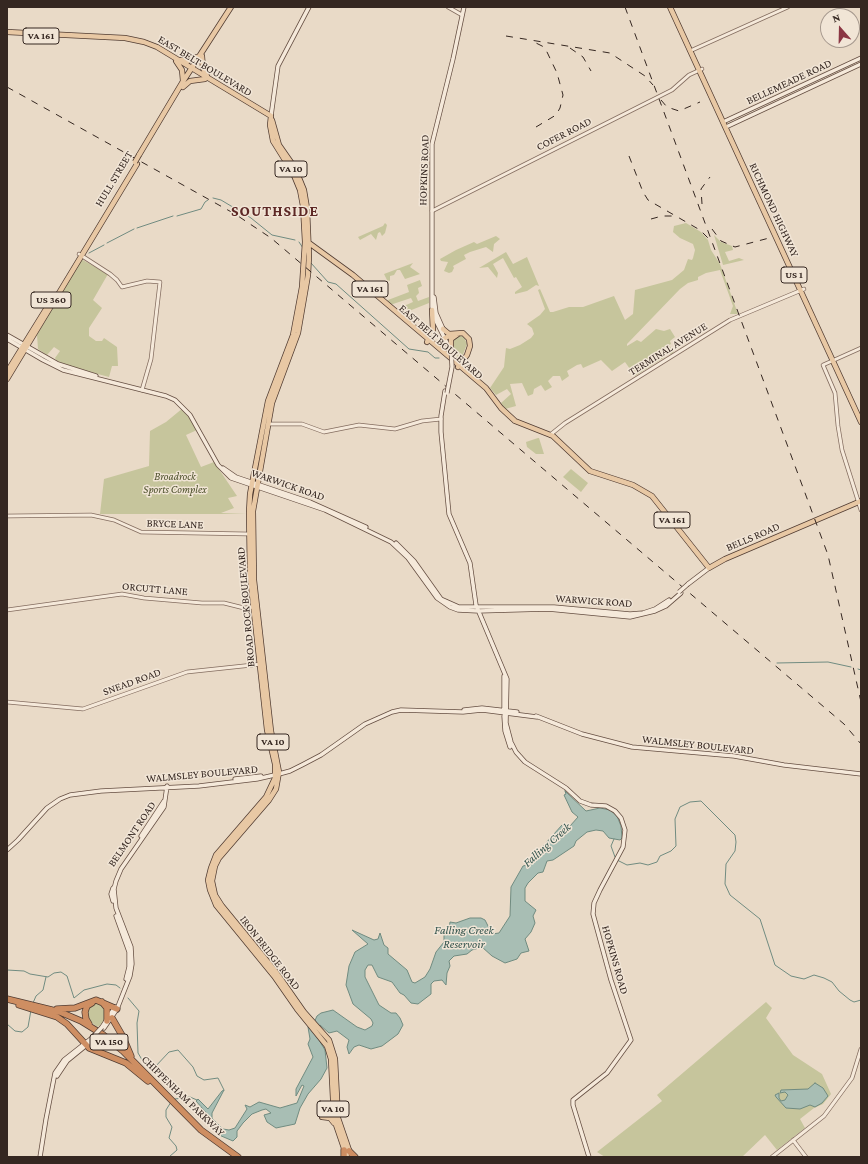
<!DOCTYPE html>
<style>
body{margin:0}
#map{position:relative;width:868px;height:1164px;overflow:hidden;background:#e9dac7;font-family:"Crimson Pro",serif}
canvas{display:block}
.frame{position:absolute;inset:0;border:8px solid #352721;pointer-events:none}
.north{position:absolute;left:820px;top:8px;width:40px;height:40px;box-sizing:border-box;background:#f1e5d6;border:1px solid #a6998e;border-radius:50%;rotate:340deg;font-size:11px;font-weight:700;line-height:16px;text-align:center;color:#352721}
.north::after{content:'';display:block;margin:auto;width:14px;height:18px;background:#8b3643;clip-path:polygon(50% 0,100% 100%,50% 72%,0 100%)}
</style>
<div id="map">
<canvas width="868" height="1164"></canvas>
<div class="frame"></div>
<div class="north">N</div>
</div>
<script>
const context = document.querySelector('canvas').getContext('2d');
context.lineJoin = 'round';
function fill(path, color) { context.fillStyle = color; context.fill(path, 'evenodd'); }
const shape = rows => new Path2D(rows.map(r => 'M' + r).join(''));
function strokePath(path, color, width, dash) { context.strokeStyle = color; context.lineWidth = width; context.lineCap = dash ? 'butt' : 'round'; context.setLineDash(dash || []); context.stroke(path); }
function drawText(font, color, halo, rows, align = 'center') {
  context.font = font + ' "Crimson Pro",serif'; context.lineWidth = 3; context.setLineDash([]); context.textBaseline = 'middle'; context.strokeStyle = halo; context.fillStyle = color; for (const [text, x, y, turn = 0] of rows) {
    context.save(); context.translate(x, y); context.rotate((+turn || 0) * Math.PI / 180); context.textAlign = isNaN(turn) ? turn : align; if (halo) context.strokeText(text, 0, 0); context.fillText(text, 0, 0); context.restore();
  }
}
fill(shape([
 [385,223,387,225,385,233,382,236,380,232,378,233,376,240,371,234,360,240,358,237,383,226],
 [686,223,701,232,708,240,711,250,720,264,738,314,730,314,733,306,720,270,706,273,698,277,698,280,688,283,680,289,627,344,627,346,637,340,641,342,656,329,664,331,670,329,675,337,670,341,671,344,669,345,674,352,671,355,666,348,663,350,662,352,665,357,635,376,625,362,612,371,601,360,583,368,581,364,577,365,567,371,569,376,562,381,560,376,553,376,548,381,552,387,545,391,541,385,534,389,533,394,528,396,522,383,510,384,516,406,505,409,501,403,511,394,507,389,496,395,490,388,504,367,506,348,510,349,520,345,531,338,534,334,532,328,527,324,540,315,545,309,538,290,540,289,550,312,553,312,569,307,583,307,614,296,625,320,633,314,635,290,672,280,684,270,688,259,692,260,693,258,695,250,693,244,680,238,673,232,674,226],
 [714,235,721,242,732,246,733,250,725,252,729,261,739,258,744,260,723,265],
 [496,236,500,239,494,244,493,252,486,247,470,252,464,255,466,259,464,260,453,266,454,268,452,272,449,273,444,271,448,262,441,261,440,259,456,250,474,242,477,244],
 [506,252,513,264,527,257,539,286,536,285,527,291,515,294,515,292,522,287,516,277,514,278,503,258,493,264,498,273,497,278,488,267,479,268],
 [81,259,108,274,93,300,102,308,89,328,89,336,96,341,102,341,104,338,117,347,118,366,112,366,109,377,64,365,56,360,55,358,60,351,54,347,47,355,38,349,37,335],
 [413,263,410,267,420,274,405,279,400,270,397,270,394,275,390,276,390,281,387,280,384,274],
 [420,280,422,286,418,288,419,293,416,296,418,301,429,297,429,303,409,311,404,306,413,302,411,298,390,305,388,300,409,292,407,285],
 [458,335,464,337,467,344,462,357,456,360,454,359,454,357,458,356,453,353,453,338],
 [183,408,197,430,186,435,201,467,214,462,237,496,228,498,234,508,221,513,247,514,100,514,104,479,149,466,150,431,166,422],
 [538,438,539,438,544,454,536,454,527,447,526,442],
 [571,469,588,483,581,492,563,477],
 [766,1002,772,1008,766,1018,793,1055,822,1074,831,1094,823,1104,814,1108,800,1119,805,1128,777,1150,765,1135,742,1157,605,1157,597,1152,662,1101,657,1095],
 [98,1003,106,1008,105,1020,102,1024,97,1027,88,1019,87,1009,93,1004]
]), '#c6c59c');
const water = shape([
 [565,791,586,811,600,808,610,810,617,816,621,826,622,838,620,840,609,838,603,831,596,830,587,832,576,841,574,846,553,860,547,861,543,872,538,873,528,883,525,888,525,901,536,910,533,916,535,923,531,932,525,939,529,951,521,953,517,959,505,963,492,956,482,947,472,950,467,954,454,956,449,961,450,966,447,973,446,985,442,980,434,981,431,984,431,994,418,1004,411,1003,404,995,400,993,392,982,378,977,372,965,368,965,365,970,365,977,379,1005,391,1013,396,1013,400,1018,403,1025,398,1034,382,1046,371,1049,359,1045,354,1047,349,1054,347,1047,349,1040,337,1031,329,1033,320,1025,316,1035,325,1050,327,1068,321,1079,308,1094,300,1108,295,1124,276,1128,267,1122,264,1115,271,1113,266,1109,262,1110,252,1114,243,1123,237,1131,237,1137,233,1141,219,1135,211,1128,206,1118,211,1124,209,1116,196,1101,198,1099,208,1109,222,1091,224,1090,212,1113,212,1118,223,1129,229,1130,235,1128,247,1109,245,1105,250,1107,259,1102,280,1108,297,1103,304,1086,302,1085,296,1096,296,1089,313,1057,308,1044,310,1039,308,1027,312,1027,317,1016,321,1013,333,1010,357,1027,365,1030,372,1026,373,1023,371,1019,353,1004,346,985,349,966,355,952,368,944,352,930,374,940,378,939,380,933,384,945,388,948,388,954,407,970,412,982,415,983,425,977,430,969,436,952,444,942,444,935,449,930,450,922,456,923,470,918,481,918,485,920,492,934,499,933,510,916,511,887,523,866,527,865,528,860,537,853,562,825,570,826,578,817,572,812,564,795,566,794,565,791],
 [815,1083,823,1088,828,1096,822,1103,815,1107,810,1105,800,1109,786,1108,776,1097,775,1095,779,1093,779,1098,781,1101,785,1100,788,1095,785,1092,780,1093,781,1090,808,1089,815,1083]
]);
fill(water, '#a8beb4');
strokePath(water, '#708b80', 1);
strokePath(shape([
 [213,198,221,200,251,218,272,235,295,240],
 [177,216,201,209,205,202,208,200],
 [137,228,173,216],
 [299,242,303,248],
 [107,243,134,229],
 [89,253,104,245],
 [311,263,328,282,336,284,409,349,428,352,435,358,439,358],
 [777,663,828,662,851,667],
 [858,669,861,670],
 [614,839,611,846,615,857],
 [617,860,627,865,640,863,648,865,657,862,660,856,671,851,676,846,675,819,680,807,690,802,701,801,735,835,736,842,735,851,726,864,725,884,730,895,760,919,775,965,791,976,804,979,814,975,824,978,832,982,839,991,850,1000,854,1002,861,1000],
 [7,970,24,971,30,974,48,977,54,973,61,972,67,976,74,998,84,990,107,984,116,985,120,988],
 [128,998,139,1011,137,1023,138,1053,144,1063,154,1068,169,1052,178,1050,193,1067,197,1076,204,1080,218,1078,224,1090],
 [33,1003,36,996,43,990,46,977],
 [7,1024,15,1031,22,1032,28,1027,31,1010],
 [175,1099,190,1097,197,1100],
 [169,1157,177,1150,176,1146,169,1138,172,1127,166,1117,166,1110,171,1102]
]), '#708b80', 1);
const tertiary = shape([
 [448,7,462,15],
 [690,51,788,7],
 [432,211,672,90,689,75,702,69],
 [79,254,110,274,117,280,122,287,147,281,160,282,151,359,142,390],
 [861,348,823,365,835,393,838,426,842,450,861,510],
 [268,424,302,424,324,432,359,425,395,429,422,421,441,419],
 [550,435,565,423,730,320,804,289],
 [7,516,91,515,114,520,141,532,249,534],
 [7,610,122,594,144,598,202,603,224,603,244,608,254,607],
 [7,702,83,709,187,672,262,664],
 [793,1140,806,1157],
 [772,1157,824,1116,852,1078,861,1049]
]);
const secondary = shape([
 [271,116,278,66,309,7],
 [723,122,861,58],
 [726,127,861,64],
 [434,297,436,313,444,331],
 [7,335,58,364,96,376],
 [7,339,43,360,63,370,166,396,175,400,190,415,218,465,231,478,325,510,391,542,408,558,437,598,450,607,458,610,478,611,548,609,630,617,655,611,666,606,681,593],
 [448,345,436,321,432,307,432,144,453,59,464,7],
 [445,391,441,416,441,432,449,514,470,563,476,605,507,679,506,723,511,742,516,752,525,762,566,788,580,801,591,805,606,806,615,811,621,818,625,830,623,847,600,890,594,903,593,914,611,980,631,1040,607,1073,573,1100,573,1105,589,1157],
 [223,468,236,477,310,502,366,527],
 [396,543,414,561,441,599,459,607,554,607,630,614,643,613,655,609,669,600],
 [688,584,709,568],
 [504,676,504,710],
 [464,710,482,708,517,712],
 [504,716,505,731,510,747],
 [536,716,582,734,632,747,734,756,784,765,861,774],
 [235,779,261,776],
 [141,836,164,801],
 [7,850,18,840,47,808,60,799,70,795,101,791,199,786,257,779,279,774,290,771,302,765,321,755,365,724,392,712,401,710,463,712,482,710,537,717],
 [113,888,111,894,113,901],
 [116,916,129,952,129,967,126,979],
 [102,1027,115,1007],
 [104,1028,117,1009,130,976,132,964,131,947,116,908,114,889,116,881,121,869,164,807,167,786],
 [57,1076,67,1061,94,1039],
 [40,1157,46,1119,55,1073,64,1060,92,1038]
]);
const primary = shape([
 [670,7,861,422],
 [7,32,125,38,144,42,157,47,271,116,270,125,273,141,293,173,300,190,303,206,305,242,302,287,293,335,268,401,250,494,249,512,250,576,267,730,275,764,275,778,266,797,216,855,211,868,208,880,210,890,216,905,274,976,297,1009,327,1046,331,1059,334,1119,347,1157],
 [202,56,203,68,207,76],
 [180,60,188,61,197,57],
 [176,61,182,70,183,81],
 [183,87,190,81,205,79],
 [272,120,279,145,295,168,304,190,307,208,309,256,308,275,298,333,272,403,253,511,254,580,271,731,279,772,276,789,269,800,219,858,215,866,212,881,215,895,222,906,276,972,304,1012,329,1040,335,1059,338,1118,350,1153],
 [139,155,182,83,231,7],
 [309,243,353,275,486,388,501,408,515,421,553,436,590,471,633,485,652,496,709,568,725,559,861,501],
 [443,329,449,334,463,333,469,339,470,346,467,355,458,367],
 [445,338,453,334],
 [427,342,433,330,432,310],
 [451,347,451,339,458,334],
 [7,372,46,309],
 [7,379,137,164],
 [322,1117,330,1118,334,1123]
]);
const motorway = shape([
 [7,999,60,1012,81,1021,102,1034,123,1051,201,1130,238,1157],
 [102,1002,107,1008,107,1021],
 [19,1005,57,1017,67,1024,89,1048,126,1063,148,1081],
 [57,1009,75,1008,96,1000,117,1009],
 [112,1018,123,1037,131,1056],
 [89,1024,86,1019,85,1012,87,1006,92,1003],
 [349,1151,355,1157],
 [344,1157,344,1150]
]);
strokePath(tertiary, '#836c5f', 4.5);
strokePath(secondary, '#654e42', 5);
strokePath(primary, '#513c32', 6);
strokePath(motorway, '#513c32', 7);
strokePath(tertiary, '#f5e9da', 3);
strokePath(secondary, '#f5e9da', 3.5);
strokePath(primary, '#e8c8a4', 4.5);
strokePath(motorway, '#ce8e62', 5.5);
strokePath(shape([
 [625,7,828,555,861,702],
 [506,36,610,53,645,76,653,85],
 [570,48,583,57,591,71],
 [7,87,235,214,271,238,844,724,861,744],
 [661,100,667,107,679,111,700,102],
 [536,127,556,115,560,108,563,95,557,73,547,52,544,47,536,43],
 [629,156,643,192,648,200,700,230,709,239],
 [702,204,701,189,710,177],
 [651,219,662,216,673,216],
 [712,229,721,241,735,247,773,237]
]), '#352721', 1, [7, 7]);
const secondaryBridge = shape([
 [447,393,452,367,451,347],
 [679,592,688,584],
 [92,1038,102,1027]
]);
const primaryBridge = shape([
 [135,162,139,155]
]);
strokePath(secondaryBridge, '#654e42', 5, []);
strokePath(primaryBridge, '#513c32', 6, []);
strokePath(secondaryBridge, '#f5e9da', 3.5);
strokePath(primaryBridge, '#e8c8a4', 4.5);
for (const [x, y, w] of [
 [41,36,36],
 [291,169,32],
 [794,275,26],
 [370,289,36],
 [51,300,40],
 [672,520,36],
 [273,742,32],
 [109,1042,38],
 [333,1109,32]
]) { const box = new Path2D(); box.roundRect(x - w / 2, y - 8, w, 16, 3); context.fillStyle = '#f1e5d6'; context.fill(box); strokePath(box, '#352721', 1); }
drawText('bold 10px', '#352721', null, [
 ["VA 161",41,36],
 ["VA 10",291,169],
 ["US 1",794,275],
 ["VA 161",370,289],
 ["US 360",51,300],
 ["VA 161",672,520],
 ["VA 10",273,742],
 ["VA 150",109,1042],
 ["VA 10",333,1109]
]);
drawText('11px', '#352721', '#f1e5d6', [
 ["EAST BELT BOULEVARD",205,66,31],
 ["BELLEMEADE ROAD",789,82,-25],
 ["COFER ROAD",564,134,-27],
 ["HOPKINS ROAD",424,170,-88],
 ["HULL STREET",114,179,-59],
 ["RICHMOND HIGHWAY",774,210,65],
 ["EAST BELT BOULEVARD",441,342,41],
 ["TERMINAL AVENUE",668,349,-32],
 ["WARWICK ROAD",288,485,19],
 ["BRYCE LANE",175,524,2],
 ["BELLS ROAD",753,537,-23],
 ["ORCUTT LANE",155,589,5],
 ["WARWICK ROAD",594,601,4],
 ["BROAD ROCK BOULEVARD",246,607,-95],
 ["SNEAD ROAD",132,682,-20],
 ["WALMSLEY BOULEVARD",698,745,6],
 ["WALMSLEY BOULEVARD",202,774,-5],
 ["BELMONT ROAD",132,834,-56],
 ["IRON BRIDGE ROAD",270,953,52],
 ["HOPKINS ROAD",615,960,74],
 ["CHIPPENHAM PARKWAY",183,1096,44]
]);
drawText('italic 11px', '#4b4f2a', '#f1e5d6', [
 ["Broadrock",175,477],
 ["Sports Complex",175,490]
]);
drawText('italic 12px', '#32534c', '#f1e5d6', [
 ["Falling Creek",547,845,-42],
 ["Falling Creek",464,930],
 ["Reservoir",464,944]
]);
context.letterSpacing = '1px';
drawText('bold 15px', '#5d2825', '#f1e5d6', [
 ["SOUTHSIDE",275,211]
]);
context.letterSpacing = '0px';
</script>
